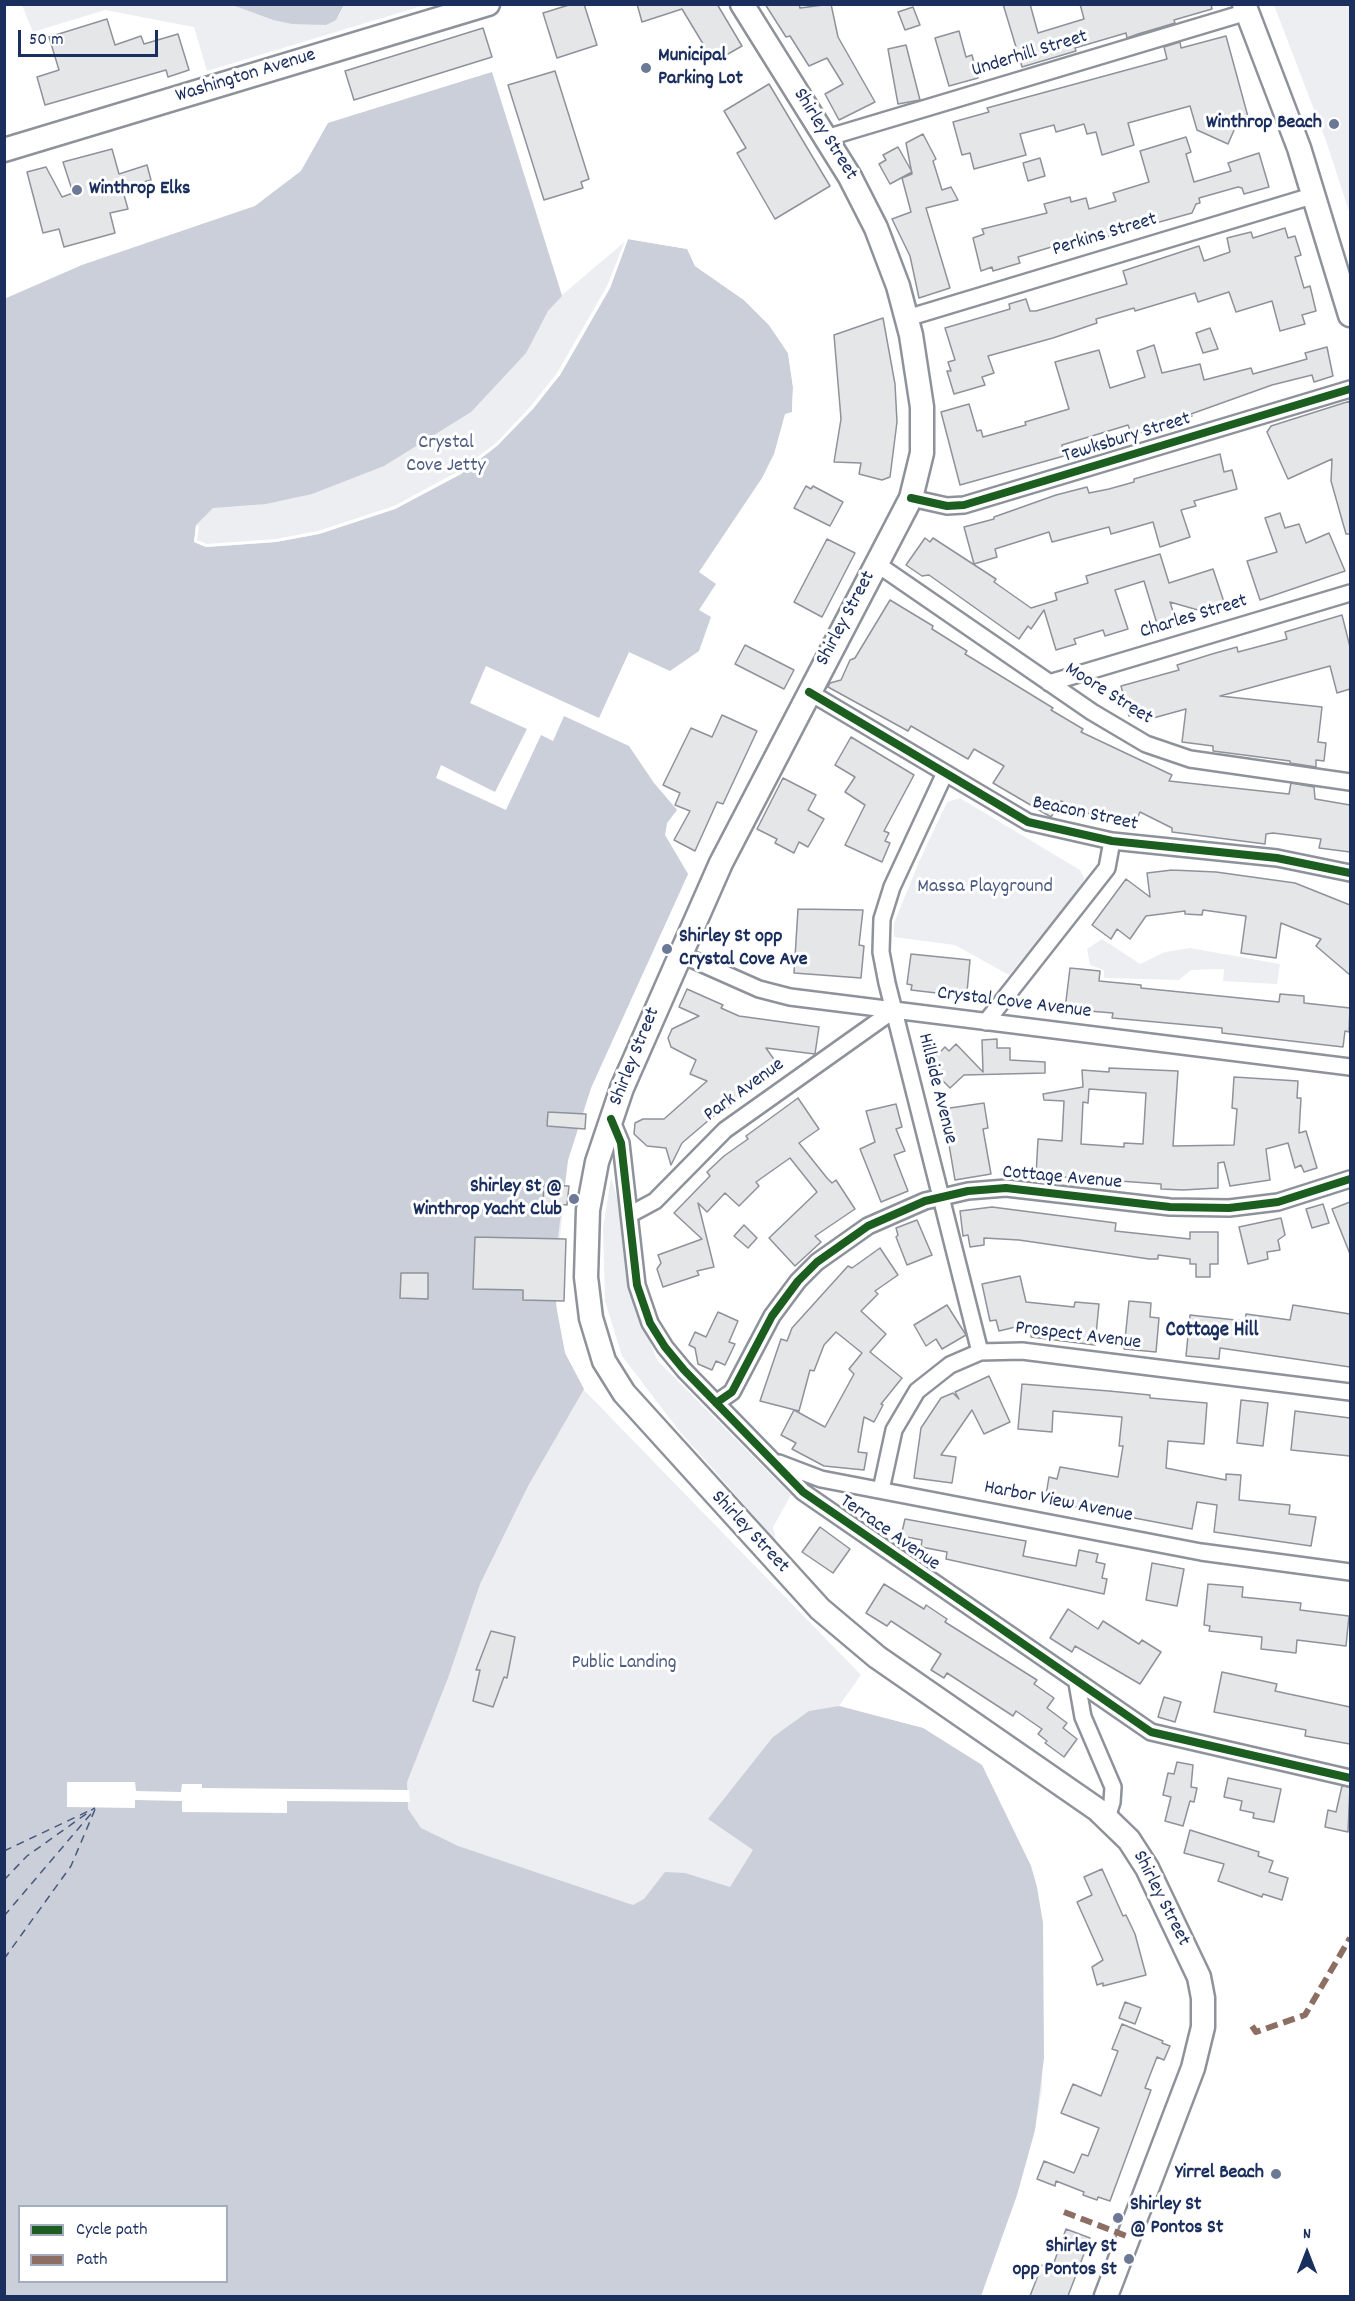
<!DOCTYPE html>
<style>
body{margin:0}
#map{position:relative;width:1355px;height:2301px;overflow:hidden;background:#fff;font-family:Dekko,sans-serif}
canvas{display:block}
.frame{position:absolute;inset:0;border:6px solid #1b2f5e;pointer-events:none}
.legend{position:absolute;left:18px;top:2205px;width:210px;height:78px;box-sizing:border-box;background:#fff;border:2px solid #a4acbf;margin:0;padding:8px 10px;list-style:none;font-size:18px;color:#1b2f5e}
.legend li{display:flex;align-items:center;gap:12px;height:30px}
.legend b{width:30px;border:2px solid #a4acbf}
.north{position:absolute;left:1277px;top:2223px;width:60px;height:60px;-webkit-text-stroke:4px #fff;paint-order:stroke;rotate:0deg;font-size:16px;font-weight:700;line-height:24px;text-align:center;color:#1b2f5e}
.north::after{content:'';display:block;margin:auto;width:21px;height:27px;background:#1b2f5e;clip-path:polygon(50% 0,100% 100%,50% 72%,0 100%)}
.scale{position:absolute;left:18px;top:30px;width:140px;height:27px;box-sizing:border-box;border:3px solid #1b2f5e;border-top:0;padding-left:8px;font-size:18px;line-height:21px;white-space:nowrap;color:#1b2f5e;-webkit-text-stroke:4px #fff;paint-order:stroke}
</style>
<div id="map">
<canvas width="1355" height="2301"></canvas>
<div class="frame"></div>
<ul class="legend">
<li><b style="height:8px;background:#1b5e20"></b>Cycle path</li>
<li><b style="height:8px;background:#8d6e63"></b>Path</li>
</ul>
<div class="north">N</div>
<div class="scale">50 m</div>
</div>
<script>
const context = document.querySelector('canvas').getContext('2d');
context.lineJoin = 'round';
function fill(path, color) { context.fillStyle = color; context.fill(path, 'evenodd'); }
const shape = rows => new Path2D(rows.map(r => 'M' + r).join(''));
function strokePath(path, color, width, dash) { context.strokeStyle = color; context.lineWidth = width; context.lineCap = dash ? 'butt' : 'round'; context.setLineDash(dash || []); context.stroke(path); }
function drawText(font, color, halo, rows, align = 'center') {
  context.font = font + ' Dekko,sans-serif'; context.lineWidth = 6; context.setLineDash([]); context.textBaseline = 'middle'; context.strokeStyle = halo; context.fillStyle = color; for (const [text, x, y, turn = 0] of rows) {
    context.save(); context.translate(x, y); context.rotate((+turn || 0) * Math.PI / 180); context.textAlign = isNaN(turn) ? turn : align; if (halo) context.strokeText(text, 0, 0); context.fillText(text, 0, 0); context.restore();
  }
}
fill(shape([
 [22,5,232,5,273,20,326,25,339,16,344,5,425,5,207,71,194,27,105,10,33,32],
 [1274,5,1350,5,1350,214,1326,141],
 [492,72,562,295,628,239,610,288,560,375,498,445,340,578,179,582,5,299,82,265,255,206,301,171,328,123],
 [654,783,677,810,667,823,665,835,688,874,591,1088,568,1160,556,1277,557,1317,565,1353,584,1390,861,1675,839,1706,923,1728,982,1765,1031,1866,1043,1923,1042,2089,1035,2130,1017,2195,981,2296,773,1895,459,1927,316,1698],
 [960,798,1080,870,1084,878,1082,887,1009,975,955,945,894,937,894,923,919,862,947,802],
 [1102,939,1140,964,1165,952,1190,948,1280,964,1277,984,1223,981,1224,969,1191,970,1179,980,1104,978,1104,970,1090,965,1087,949],
 [611,1178,618,1200,626,1277,657,1360,791,1495,773,1527,776,1541,677,1428,622,1356,605,1301,603,1228]
]), '#edeef2');
fill(shape([
 [232,5,344,4,344,5,336,20,326,25,292,24,273,20],
 [492,72,562,296,548,311,526,353,471,412,384,466,312,494,266,504,213,508,196,525,194,542,206,547,276,542,319,534,395,509,461,474,498,445,560,375,610,288,628,239,688,249,695,266,744,300,769,325,788,353,793,387,792,412,785,414,774,454,762,478,699,572,716,584,699,610,711,617,699,651,670,671,629,652,599,718,486,666,470,703,527,729,495,792,441,765,436,778,506,810,541,735,553,741,564,716,629,746,654,783,677,810,667,823,665,835,688,874,591,1088,568,1160,557,1245,556,1305,565,1353,584,1389,528,1486,480,1584,448,1678,407,1782,408,1809,421,1828,458,1846,633,1905,644,1899,665,1872,685,1873,730,1887,753,1850,708,1819,773,1737,809,1711,839,1706,923,1728,982,1765,1031,1866,1037,1887,1043,1923,1044,2058,1035,2130,1017,2195,981,2296,5,2296,4,299,82,265,255,206,301,171,328,123],
 [20,2206,226,2206,226,2282,20,2282]
]), '#cbcfda');
fill(shape([
 [627,236,689,246,698,264,746,298,771,323,791,352,796,386,795,411,792,412,793,387,788,353,769,325,744,300,695,266,687,249,628,239,610,288,560,375,533,409,498,445,461,474,395,509,319,534,276,542,206,547,194,542,196,525,199,526,197,540,207,544,275,539,318,531,394,506,459,471,496,443,530,407,557,373,607,286],
 [67,1782,135,1782,136,1791,181,1792,182,1784,202,1784,202,1788,409,1790,410,1802,287,1801,287,1813,182,1812,182,1801,135,1800,135,1808,67,1807]
]), '#fff');
strokePath(shape([
 [4,1851,95,1808],
 [4,1880,27,1856,93,1809],
 [4,1916,95,1809],
 [4,1959,71,1866,96,1807]
]), '#49597e', 1.5, [8, 6]);
const building = shape([
 [572,4,584,4,597,45,557,58,543,13,572,4],
 [637,4,717,4,742,46,714,62,682,9,642,22,637,4],
 [765,4,799,4,800,8,831,4,838,37,875,102,839,120,825,94,843,84,827,58,809,66,790,36,786,37,765,4],
 [1003,4,1030,4,1038,33,1084,19,1080,4,1211,4,1212,9,1174,20,1175,23,1138,34,1127,38,1126,33,1075,48,1076,51,1022,67,1003,4],
 [913,7,920,25,905,30,898,12,913,7],
 [107,19,115,45,141,36,144,44,178,34,189,70,168,77,166,70,45,105,37,77,59,70,49,37,107,19],
 [483,28,492,57,354,100,345,71,483,28],
 [959,31,966,57,972,55,978,78,949,86,935,38,959,31],
 [1226,36,1250,124,1235,128,1228,144,1197,130,1190,106,1128,123,1134,145,1102,155,1096,132,1087,134,1084,124,1056,132,1054,125,1020,134,1026,155,974,169,970,153,962,155,953,122,989,112,987,108,1167,59,1164,47,1180,42,1181,48,1226,36],
 [906,45,920,100,898,104,888,49,906,45],
 [555,71,589,179,581,182,583,188,544,200,508,85,555,71],
 [769,84,830,186,775,219,737,153,746,148,724,111,769,84],
 [923,134,936,159,933,161,942,190,951,187,958,200,926,208,950,288,919,298,910,256,892,219,911,212,902,178,912,174,906,143,923,134],
 [1186,137,1191,152,1186,154,1194,182,1231,171,1228,163,1259,153,1269,187,1244,194,1242,188,1238,187,1199,198,1200,203,1196,204,1192,213,1087,242,1085,237,1018,257,1020,263,993,271,992,267,981,271,973,238,984,234,982,229,1047,213,1044,204,1070,197,1071,202,1086,198,1089,209,1116,201,1113,193,1149,182,1140,151,1186,137],
 [898,147,912,172,890,184,879,164,886,160,883,155,898,147],
 [112,149,119,174,147,165,151,180,122,188,128,209,110,213,115,233,64,247,59,229,43,233,27,172,46,167,62,197,73,193,63,162,112,149],
 [1040,158,1045,176,1028,181,1023,163,1040,158],
 [1285,228,1288,238,1295,236,1301,255,1295,257,1304,288,1310,286,1316,311,1302,315,1305,324,1280,331,1272,301,1236,312,1229,292,1198,302,1195,293,1135,311,1134,308,1096,319,1097,323,1053,338,988,356,994,373,982,377,985,385,954,394,947,371,951,371,948,362,955,360,945,328,1010,309,1009,304,1026,299,1030,311,1036,311,1127,284,1123,271,1199,246,1204,261,1230,252,1227,238,1251,232,1253,238,1285,228],
 [883,318,895,384,897,422,890,477,882,480,859,474,861,463,834,462,841,419,834,335,883,318],
 [1210,328,1218,349,1203,353,1196,333,1210,328],
 [1154,345,1162,373,1200,364,1204,380,1251,368,1253,374,1307,359,1305,353,1327,347,1333,376,1314,382,1312,375,1272,385,1191,414,1192,416,1132,435,1128,425,1092,436,1062,445,1064,456,960,485,941,412,969,404,977,431,981,430,983,437,1026,425,1025,422,1069,409,1055,362,1099,350,1110,388,1145,377,1137,351,1154,345],
 [1350,401,1350,534,1346,534,1331,481,1332,459,1288,479,1267,432,1271,426,1350,401],
 [1220,454,1224,472,1232,470,1237,489,1194,501,1196,506,1181,510,1190,537,1160,547,1153,522,1111,534,1109,527,1052,542,1049,532,995,549,997,557,974,564,964,527,994,519,994,517,1056,495,1087,487,1089,493,1109,489,1134,482,1134,479,1220,454],
 [806,486,811,489,813,486,843,502,830,526,794,508,806,486],
 [1280,513,1285,528,1299,524,1306,543,1329,533,1345,571,1260,600,1247,561,1277,552,1265,518,1280,513],
 [925,538,930,542,933,538,996,579,994,582,1031,608,1057,600,1055,593,1088,583,1086,576,1160,554,1169,583,1213,569,1225,605,1218,612,1212,614,1170,602,1176,621,1158,627,1144,581,1115,590,1128,629,1105,636,1103,630,1074,639,1076,644,1056,650,1044,610,1031,629,1028,626,1019,639,929,575,922,576,906,565,925,538],
 [827,539,855,553,822,617,794,602,827,539],
 [890,600,933,626,932,629,967,651,965,654,1053,708,1051,710,1083,729,1081,732,1172,775,1169,781,1289,794,1291,783,1314,787,1315,799,1350,805,1350,852,1319,848,1321,839,1273,833,1266,834,1265,844,1172,832,1172,828,1140,812,1133,828,1103,813,1101,819,1061,801,1051,817,993,783,1004,766,974,749,968,759,911,726,908,731,828,687,830,683,841,680,850,660,855,658,890,600],
 [1342,615,1350,647,1350,689,1337,693,1330,666,1220,696,1322,707,1318,742,1326,743,1324,761,1316,760,1316,767,1290,763,1290,761,1213,751,1213,746,1182,742,1186,709,1146,720,1144,712,1129,716,1121,686,1179,670,1177,665,1212,654,1237,647,1238,652,1287,639,1285,632,1342,615],
 [745,645,794,670,784,689,735,664,745,645],
 [722,715,757,731,723,804,717,802,695,851,674,840,690,811,675,805,680,793,663,785,691,728,712,737,722,715],
 [851,737,914,775,884,831,889,833,885,841,890,843,882,862,845,845,865,805,845,792,855,777,835,765,851,737],
 [783,778,816,795,808,810,824,819,808,847,799,842,794,853,775,843,777,839,757,829,783,778],
 [1172,870,1216,872,1295,883,1350,905,1350,975,1316,946,1321,939,1281,923,1276,958,1241,953,1246,916,1203,910,1202,915,1185,914,1185,911,1146,916,1130,939,1117,929,1111,939,1092,925,1126,879,1150,897,1147,873,1172,870],
 [798,909,863,910,859,945,864,946,861,978,794,973,798,909],
 [911,954,970,960,967,992,962,991,962,996,911,990,912,985,907,984,911,954],
 [1070,968,1100,971,1099,981,1141,985,1141,988,1279,1002,1280,994,1304,996,1304,1003,1350,1008,1349,1032,1345,1031,1343,1047,1222,1033,1222,1028,1112,1018,1113,1013,1065,1009,1070,968],
 [687,989,723,1005,721,1008,739,1016,819,1027,815,1054,766,1048,780,1068,735,1100,736,1102,724,1111,723,1108,682,1143,671,1165,666,1148,647,1146,634,1134,635,1123,643,1119,664,1119,707,1081,690,1074,696,1060,671,1047,668,1038,672,1029,699,1016,679,1007,687,989],
 [997,1039,997,1048,1010,1048,1010,1060,1045,1062,1045,1073,964,1075,950,1088,929,1067,934,1062,932,1060,945,1047,949,1051,956,1044,983,1072,982,1040,997,1039],
 [1109,1068,1178,1071,1173,1146,1234,1145,1237,1109,1232,1108,1234,1077,1298,1081,1297,1098,1301,1098,1299,1133,1306,1131,1317,1168,1304,1172,1301,1165,1295,1168,1288,1143,1266,1149,1270,1180,1230,1186,1224,1162,1218,1163,1218,1188,1183,1190,1161,1189,1161,1184,1036,1175,1038,1139,1062,1141,1064,1101,1044,1100,1043,1094,1083,1087,1082,1070,1109,1072,1109,1068],
 [1089,1089,1146,1093,1143,1144,1124,1143,1124,1147,1081,1144,1083,1102,1088,1103,1089,1089],
 [798,1098,819,1129,799,1143,827,1178,832,1183,836,1180,855,1209,815,1236,821,1242,795,1266,769,1238,817,1192,790,1158,756,1182,759,1186,739,1206,725,1193,707,1212,698,1203,714,1267,697,1271,699,1275,663,1287,657,1269,661,1263,658,1255,702,1239,674,1213,710,1176,707,1172,724,1156,748,1139,746,1136,798,1098],
 [984,1103,988,1128,983,1129,991,1174,955,1180,943,1109,984,1103],
 [896,1104,902,1127,896,1129,905,1151,894,1155,908,1191,881,1202,860,1149,875,1142,866,1111,896,1104],
 [548,1112,586,1114,585,1129,547,1126,548,1112],
 [544,1185,569,1186,567,1205,543,1203,544,1185],
 [1350,1202,1350,1254,1332,1209,1350,1202],
 [1323,1204,1329,1223,1312,1228,1306,1209,1323,1204],
 [992,1207,1116,1223,1115,1231,1190,1239,1190,1232,1218,1232,1218,1264,1210,1264,1210,1277,1196,1277,1196,1264,1190,1264,1190,1259,1158,1255,1158,1259,1149,1259,1019,1240,984,1238,984,1245,970,1247,968,1235,963,1236,960,1211,992,1207],
 [1281,1218,1285,1235,1278,1240,1280,1250,1267,1252,1268,1259,1248,1264,1239,1227,1281,1218],
 [917,1220,932,1255,907,1265,896,1237,898,1235,896,1228,917,1220],
 [744,1225,757,1238,748,1248,734,1236,744,1225],
 [475,1237,566,1239,564,1301,523,1300,523,1290,473,1289,475,1237],
 [880,1248,898,1275,875,1291,878,1294,861,1311,886,1334,870,1352,902,1378,881,1404,883,1405,874,1422,864,1417,858,1452,867,1453,864,1470,824,1466,792,1449,796,1443,781,1435,794,1410,825,1427,854,1374,849,1369,862,1353,836,1332,824,1345,814,1371,810,1370,799,1411,760,1401,781,1339,787,1341,792,1328,848,1266,852,1268,880,1248],
 [401,1273,428,1273,428,1299,400,1298,401,1273],
 [1020,1276,1026,1302,1074,1307,1075,1302,1099,1304,1095,1345,1031,1337,1032,1323,999,1331,996,1320,990,1321,982,1284,1020,1276],
 [1129,1301,1151,1303,1150,1317,1159,1318,1156,1352,1124,1349,1129,1301],
 [947,1305,966,1335,942,1349,936,1339,926,1346,914,1325,947,1305],
 [1293,1305,1350,1314,1350,1367,1220,1348,1219,1359,1186,1356,1190,1315,1245,1321,1246,1314,1290,1320,1293,1305],
 [718,1312,738,1321,729,1342,735,1344,725,1365,716,1361,712,1370,698,1364,695,1348,689,1345,695,1332,706,1337,718,1312],
 [989,1376,1010,1422,984,1434,972,1410,941,1455,956,1457,952,1483,914,1478,921,1428,941,1398,953,1393,959,1399,955,1392,989,1376],
 [1022,1384,1109,1391,1150,1395,1150,1398,1207,1403,1204,1444,1168,1441,1166,1468,1226,1480,1226,1474,1241,1475,1239,1500,1290,1505,1289,1514,1316,1517,1311,1546,1214,1532,1217,1505,1197,1502,1192,1529,1045,1501,1049,1477,1057,1479,1060,1467,1118,1477,1123,1446,1119,1446,1122,1417,1053,1411,1052,1432,1018,1429,1022,1384],
 [1241,1400,1268,1403,1263,1446,1237,1443,1241,1400],
 [1295,1411,1350,1418,1350,1456,1291,1450,1295,1411],
 [905,1519,1026,1541,1023,1556,1076,1566,1079,1550,1098,1554,1096,1562,1105,1564,1102,1578,1107,1579,1104,1594,946,1559,947,1552,921,1547,922,1540,901,1536,905,1519],
 [820,1527,850,1549,833,1573,802,1552,820,1527],
 [1152,1563,1184,1569,1177,1606,1146,1600,1152,1563],
 [884,1584,924,1609,926,1605,947,1619,945,1622,1037,1680,1034,1684,1054,1698,1047,1708,1067,1723,1063,1728,1077,1739,1064,1757,1045,1743,1047,1741,1038,1734,1042,1729,1016,1711,1013,1716,947,1673,944,1678,931,1670,941,1654,891,1621,887,1626,866,1613,884,1584],
 [1208,1584,1243,1587,1242,1597,1301,1603,1300,1610,1349,1616,1346,1646,1297,1640,1296,1653,1261,1649,1262,1637,1209,1631,1210,1626,1204,1625,1208,1584],
 [1068,1609,1098,1629,1103,1621,1139,1644,1142,1640,1161,1652,1140,1684,1075,1646,1072,1652,1050,1638,1068,1609],
 [491,1631,515,1637,507,1678,504,1677,493,1707,473,1701,480,1670,476,1670,491,1631],
 [1222,1672,1277,1684,1275,1691,1350,1707,1350,1744,1305,1736,1306,1730,1214,1712,1222,1672],
 [1164,1697,1181,1702,1175,1722,1158,1717,1164,1697],
 [1177,1762,1193,1765,1191,1787,1197,1788,1194,1802,1190,1801,1183,1826,1165,1821,1171,1797,1163,1795,1168,1773,1174,1774,1177,1762],
 [1228,1778,1281,1789,1274,1822,1253,1818,1254,1813,1240,1810,1242,1801,1224,1797,1228,1778],
 [1342,1786,1350,1787,1348,1832,1325,1827,1328,1810,1336,1812,1342,1786],
 [1190,1830,1259,1852,1258,1856,1273,1861,1269,1872,1288,1878,1282,1900,1263,1894,1262,1897,1218,1881,1224,1864,1184,1853,1190,1830],
 [1102,1869,1123,1916,1126,1915,1135,1934,1146,1975,1103,1986,1103,1983,1097,1985,1092,1967,1103,1960,1077,1902,1092,1895,1084,1877,1102,1869],
 [1125,2002,1141,2008,1135,2024,1119,2018,1125,2002],
 [1122,2024,1163,2041,1162,2043,1170,2046,1164,2060,1157,2057,1145,2088,1151,2090,1110,2201,1098,2197,1097,2200,1083,2195,1084,2192,1056,2181,1055,2186,1037,2179,1044,2161,1074,2173,1082,2154,1088,2156,1099,2128,1061,2113,1073,2084,1101,2096,1118,2051,1112,2049,1122,2024],
 [1066,2229,1090,2238,1068,2296,1030,2296,1042,2265,1052,2268,1066,2229]
]);
fill(building, '#e5e6e8');
strokePath(building, '#8e929a', 1.5);
const street = shape([
 [826,138,1247,12],
 [907,318,1315,195],
 [911,498,947,506,964,505,1350,389],
 [877,564,1092,712,1146,744,1190,759,1350,782],
 [1049,683,1350,593],
 [809,692,1028,822,1112,841,1277,858,1350,873],
 [945,773,892,887,882,919,881,952,887,983,980,1352],
 [680,954,759,989,790,997,1350,1067],
 [986,1022,1107,868,1112,841],
 [611,1119,621,1143,637,1285,650,1323,665,1347,684,1370,803,1492,1151,1732,1350,1778],
 [629,1215,655,1201,725,1130,894,1010],
 [716,1403,732,1392,772,1316,798,1281,817,1262,868,1226,925,1201,968,1191,1006,1188,1170,1207,1229,1208,1278,1202,1350,1179],
 [779,1463,821,1479,1201,1552,1350,1572],
 [881,1490,894,1430,917,1391,950,1365,980,1352,1022,1351,1350,1392],
 [1077,1683,1083,1717,1113,1787,1112,1802,1107,1818]
]);
const secondary = shape([
 [742,4,850,177,876,228,898,286,911,335,922,407,922,453,911,498,721,863,622,1088,597,1162,588,1210,586,1277,591,1318,604,1361,624,1393,820,1609,877,1657,1098,1810,1129,1840,1147,1868,1199,1977,1203,1998,1203,2027,1193,2068,1106,2296],
 [1244,4,1299,148,1350,315],
 [4,150,488,4]
]);
strokePath(street, '#8e929a', 20);
strokePath(secondary, '#8e929a', 27);
strokePath(street, '#fff', 15);
strokePath(secondary, '#fff', 22);
strokePath(shape([
 [1252,2026,1256,2032,1305,2015,1350,1938],
 [1064,2212,1129,2237]
]), '#8d6e63', 6, [12, 6]);
strokePath(shape([
 [911,498,947,506,964,505,1350,389],
 [809,692,1028,822,1112,841,1277,858,1350,873],
 [611,1119,621,1143,637,1285,650,1323,665,1347,684,1370,803,1492,1151,1732,1350,1778],
 [716,1403,732,1392,772,1316,798,1281,817,1262,868,1226,925,1201,968,1191,1006,1188,1170,1207,1229,1208,1278,1202,1350,1179]
]), '#1b5e20', 8);
for (const [x, y, r, color] of [
 [646,68,6,"#6b7896"],
 [1334,124,6,"#6b7896"],
 [77,190,6,"#6b7896"],
 [667,949,6,"#6b7896"],
 [574,1199,6,"#6b7896"],
 [1276,2174,6,"#6b7896"],
 [1118,2218,6,"#6b7896"],
 [1129,2259,6,"#6b7896"]
]) { const dot = new Path2D(); dot.arc(x, y, r, 0, 2 * Math.PI); context.fillStyle = color; context.fill(dot); strokePath(dot, '#fff', 2); }
drawText('20px', '#1b2f5e', '#fff', [
 ["Underhill Street",1030,55,-17],
 ["Washington Avenue",246,77,-17],
 ["Shirley Street",824,135,58],
 ["Perkins Street",1105,236,-17],
 ["Tewksbury Street",1127,439,-17],
 ["Charles Street",1194,618,-17],
 ["Shirley Street",847,619,-62],
 ["Moore Street",1108,695,32],
 ["Beacon Street",1085,815,12],
 ["Crystal Cove Avenue",1014,1004,7],
 ["Shirley Street",636,1057,-68],
 ["Hillside Avenue",936,1089,76],
 ["Park Avenue",745,1091,-36],
 ["Cottage Avenue",1062,1179,5],
 ["Prospect Avenue",1078,1337,7],
 ["Harbor View Avenue",1058,1503,11],
 ["Shirley Street",749,1533,47],
 ["Terrace Avenue",889,1534,35],
 ["Shirley Street",1160,1899,63]
]);
drawText('bold 20px', '#1b2f5e', '#fff', [
 ["Municipal",658,57],
 ["Parking Lot",658,80],
 ["Winthrop Beach",1322,124,"right"],
 ["Winthrop Elks",89,190],
 ["Shirley St opp",679,938],
 ["Crystal Cove Ave",679,961],
 ["Shirley St @",562,1188,"right"],
 ["Winthrop Yacht Club",562,1211,"right"],
 ["Yirrel Beach",1264,2174,"right"],
 ["Shirley St",1130,2206],
 ["@ Pontos St",1130,2229],
 ["Shirley St",1117,2248,"right"],
 ["opp Pontos St",1117,2271,"right"]
], 'left');
drawText('20px', '#4c5c80', '#fff', [
 ["Crystal",446,444],
 ["Cove Jetty",446,467],
 ["Massa Playground",985,888],
 ["Public Landing",624,1664]
]);
drawText('bold 21px', '#1b2f5e', '#fff', [
 ["Cottage Hill",1212,1332]
]);
</script>
